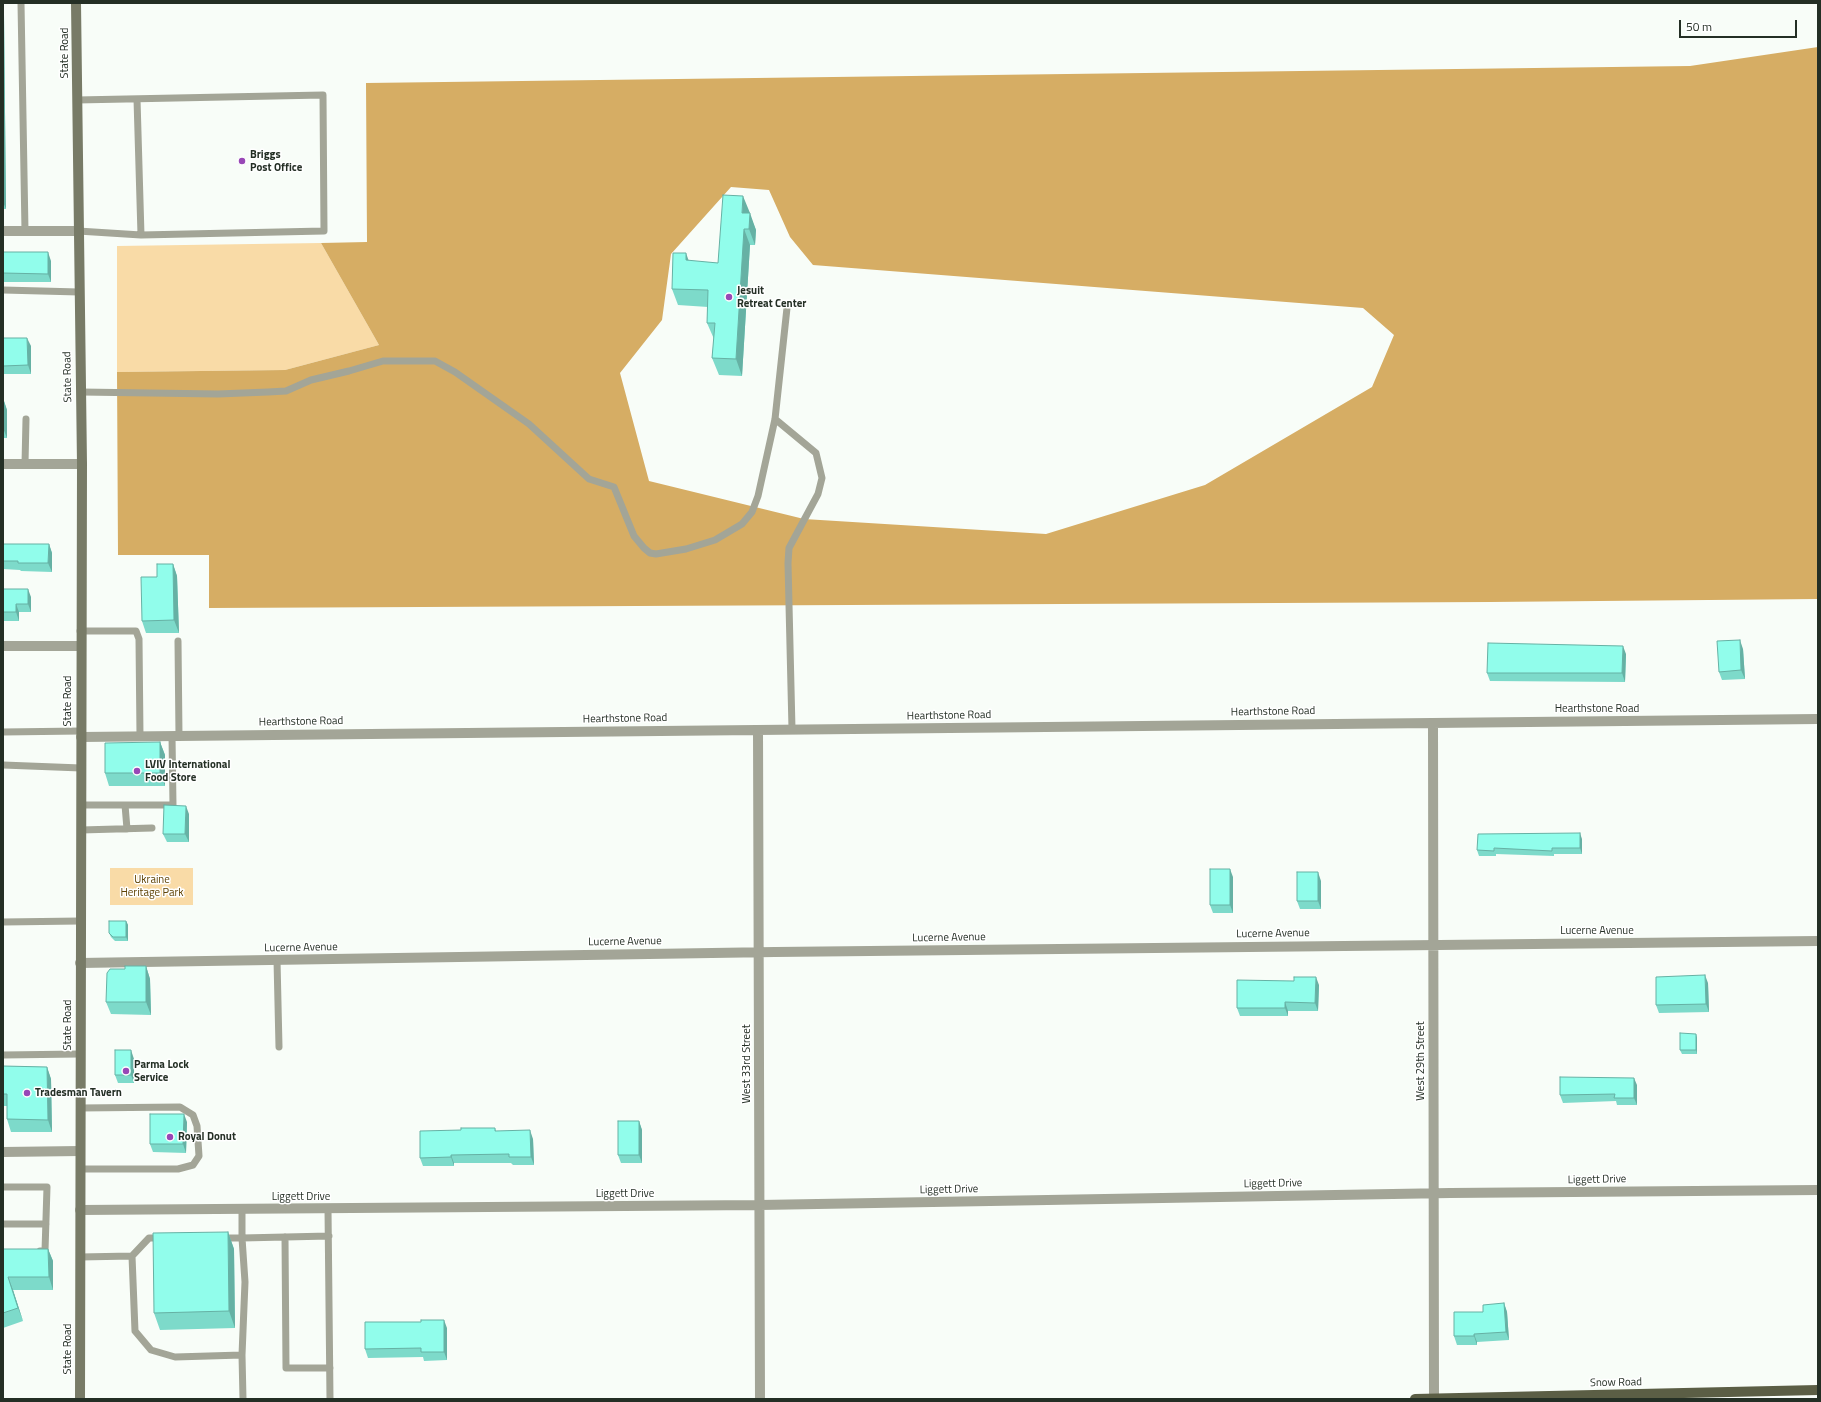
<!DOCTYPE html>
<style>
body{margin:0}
#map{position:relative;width:1821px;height:1402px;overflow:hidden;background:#f8fdf8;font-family:"Titillium Web",sans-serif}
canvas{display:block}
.frame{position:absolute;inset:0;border:4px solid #242f25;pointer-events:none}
.scale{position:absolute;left:1679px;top:20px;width:118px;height:18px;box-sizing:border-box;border:2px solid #242f25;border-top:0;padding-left:5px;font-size:12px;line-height:14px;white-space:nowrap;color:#242f25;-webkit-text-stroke:3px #fff;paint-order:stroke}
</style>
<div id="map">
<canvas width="1821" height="1402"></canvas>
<div class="frame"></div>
<div class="scale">50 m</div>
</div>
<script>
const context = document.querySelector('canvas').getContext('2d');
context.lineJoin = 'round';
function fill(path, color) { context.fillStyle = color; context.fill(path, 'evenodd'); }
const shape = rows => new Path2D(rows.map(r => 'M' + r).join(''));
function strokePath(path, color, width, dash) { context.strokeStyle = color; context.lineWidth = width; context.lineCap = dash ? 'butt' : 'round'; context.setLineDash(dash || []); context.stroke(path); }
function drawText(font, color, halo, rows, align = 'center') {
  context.font = font + ' "Titillium Web",sans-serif'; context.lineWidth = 3; context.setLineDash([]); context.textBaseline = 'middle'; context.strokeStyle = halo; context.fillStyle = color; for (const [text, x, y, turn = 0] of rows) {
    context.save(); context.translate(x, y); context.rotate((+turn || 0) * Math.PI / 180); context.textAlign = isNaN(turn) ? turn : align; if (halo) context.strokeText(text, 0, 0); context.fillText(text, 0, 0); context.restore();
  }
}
fill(shape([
 [321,243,379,345,285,370,117,372,117,246],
 [110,868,193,868,193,905,110,905]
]), '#f9dba7');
fill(shape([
 [1818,47,1818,599,1490,602,209,608,209,555,118,555,117,372,285,370,379,345,321,243,367,242,366,83,1690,66],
 [731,187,769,190,790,237,813,265,1363,308,1394,335,1372,387,1205,485,1046,534,804,519,649,481,620,373,662,320,671,254]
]), '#d6ad64');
strokePath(shape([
 [21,3,25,231],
 [137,99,141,235],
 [77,100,323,95,324,231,141,235,78,231],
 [3,290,79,292],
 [81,392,218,394,268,392,286,391,311,380,349,371,383,361,435,361,455,372,529,424,589,479,614,487,634,536,644,548,650,553,656,554,686,549,715,540,742,524,752,512,758,496,775,419,787,308],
 [775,419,816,453,822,478,818,494,789,548,788,563,792,729],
 [25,464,26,419],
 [80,631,136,631,139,639,140,736],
 [178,641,179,736],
 [3,732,81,731],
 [3,765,81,768],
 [81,805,173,805,172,736],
 [125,805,127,829],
 [81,830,152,828],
 [3,922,80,921],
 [277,960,279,1047],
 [3,1055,80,1054],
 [80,1108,180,1107,193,1115,197,1126,199,1156,193,1165,178,1169,80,1169],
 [3,1187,47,1187,45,1251,40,1251],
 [242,1209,242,1238,329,1236],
 [328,1209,330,1399],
 [3,1224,46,1224],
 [285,1237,286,1368,330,1368],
 [163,1238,149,1238,132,1256,135,1331,151,1350,175,1357,242,1355],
 [221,1238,242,1238,245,1282,242,1355,243,1399],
 [80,1257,132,1256]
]), '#a3a597', 7);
strokePath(shape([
 [3,231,78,231],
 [3,464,82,464],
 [3,646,80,646],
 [1433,723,1434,1399],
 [758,730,760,1399],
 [81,737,1818,719],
 [80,963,775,952,1818,941],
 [3,1152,80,1151],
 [80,1210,760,1205,1450,1193,1818,1190]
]), '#a3a597', 10);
strokePath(shape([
 [76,3,82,464,80,1399]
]), '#787b67', 10);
strokePath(shape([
 [1415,1399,1818,1390]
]), '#5b5e45', 10);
fill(shape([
 [3,10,4,14,6,209,3,209],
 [749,213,756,230,755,245,750,245,742,376,719,375,712,358,714,339,707,323,708,307,678,305,672,289,689,261,718,263],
 [3,252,51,261,51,282,4,282,3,280],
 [3,338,31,346,31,374,3,374],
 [3,398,7,410,7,438,3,438],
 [3,544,49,544,52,553,52,572,21,571,20,570,3,569],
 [173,564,177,576,179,633,146,633,142,621,157,577],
 [3,589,31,597,31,612,19,612,19,621,3,621],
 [1743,649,1745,679,1722,680,1719,672],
 [1626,654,1625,682,1490,681,1487,673],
 [160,742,165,755,165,786,109,786,105,773],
 [189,814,189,842,167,842,163,834],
 [1582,839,1582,854,1554,854,1554,856,1496,854,1496,856,1479,856,1477,850],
 [1233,877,1233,913,1213,913,1210,905],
 [1321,881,1321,909,1300,909,1297,901],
 [126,921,128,925,128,941,115,941,111,937,109,933],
 [146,966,150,979,151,1015,111,1014,106,1002,125,969],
 [1294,981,1319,985,1318,1011,1288,1011,1288,1016,1240,1016,1237,1008],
 [1708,983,1709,1012,1659,1013,1656,1005],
 [1696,1034,1697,1038,1697,1054,1682,1054,1680,1050],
 [134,1059,134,1083,118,1083,115,1075],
 [3,1066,47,1067,51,1079,52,1132,11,1132,7,1119,7,1106,3,1106],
 [1637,1085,1637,1105,1617,1105,1616,1101,1563,1103,1560,1095],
 [639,1121,642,1130,642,1163,621,1163,618,1155],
 [187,1122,186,1153,153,1152,150,1144],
 [495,1128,496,1131,533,1139,534,1165,513,1165,511,1163,454,1163,454,1166,423,1166,420,1158,461,1130],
 [228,1232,234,1249,235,1328,160,1330,154,1313],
 [3,1249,48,1249,53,1261,53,1290,13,1290,23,1321,3,1328],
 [1504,1303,1507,1312,1509,1340,1477,1342,1477,1345,1457,1345,1454,1336,1483,1312],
 [447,1328,447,1360,424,1361,423,1357,368,1358,365,1349]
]), '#7ddaca');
fill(shape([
 [3,10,4,14,6,209,3,202],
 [743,196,750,213,749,229,742,213],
 [750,213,756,230,755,245,749,229],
 [744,229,750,245,742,376,736,359],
 [48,252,51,261,51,282,48,274],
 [686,253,692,270,686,260],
 [27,338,31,346,31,374,28,365],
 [3,398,7,410,7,438,3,428],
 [49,544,52,553,52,572,48,563],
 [173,564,177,576,179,633,174,620],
 [28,589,31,597,31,612,28,604],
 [16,604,19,612,19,621,16,612],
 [1740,640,1743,649,1745,679,1741,670],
 [1623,646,1626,654,1625,682,1622,673],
 [160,742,165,755,165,786,160,773],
 [186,806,189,814,189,842,185,834],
 [1580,833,1582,839,1582,854,1580,848],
 [1230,869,1233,877,1233,913,1230,905],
 [1318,872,1321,881,1321,909,1318,901],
 [126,921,128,925,128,941,126,937],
 [146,966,150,979,151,1015,146,1002],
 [1705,975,1708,983,1709,1012,1706,1004],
 [1316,977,1319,985,1318,1011,1315,1003],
 [1285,1002,1288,1011,1288,1016,1285,1008],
 [1696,1034,1697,1038,1697,1054,1696,1050],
 [131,1050,134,1059,134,1083,131,1075],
 [47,1067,51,1079,52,1132,48,1120],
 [1634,1078,1637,1085,1637,1105,1634,1098],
 [184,1114,187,1122,186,1153,183,1144],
 [639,1121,642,1130,642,1163,639,1155],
 [530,1130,533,1139,534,1165,531,1157],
 [451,1155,454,1163,454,1166,451,1157],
 [228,1232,234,1249,235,1328,229,1311],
 [48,1249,53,1261,53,1290,49,1277],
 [8,1277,13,1290,23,1321,18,1308],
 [1504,1303,1507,1312,1509,1340,1506,1332],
 [444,1320,447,1328,447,1360,444,1352],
 [1474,1334,1477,1342,1477,1345,1474,1336]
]), '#66b1a4');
const building = shape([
 [723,195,743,196,742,213,750,213,749,229,744,229,736,359,712,358,715,323,707,323,708,290,672,289,673,253,686,253,686,260,718,263,723,195],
 [3,252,48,252,48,274,3,273,3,252],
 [3,338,27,338,28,365,3,366,3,338],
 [3,544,49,544,48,563,18,563,18,561,3,561,3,544],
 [157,564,173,564,174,620,142,621,141,577,157,577,157,564],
 [3,589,28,589,28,604,16,604,16,612,3,612,3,589],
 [1740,640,1741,670,1719,672,1717,641,1740,640],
 [1488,643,1623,646,1622,673,1487,673,1488,643],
 [160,742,160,773,105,773,105,743,160,742],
 [164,805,186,806,185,834,163,834,164,805],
 [1580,833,1580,848,1552,848,1552,851,1494,848,1494,851,1477,850,1478,834,1580,833],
 [1210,869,1230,869,1230,905,1210,905,1210,869],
 [1297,872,1318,872,1318,901,1297,901,1297,872],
 [109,921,126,921,126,937,113,937,109,933,109,921],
 [125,966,146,966,146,1002,106,1002,107,973,110,969,125,969,125,966],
 [1705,975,1706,1004,1656,1005,1656,977,1705,975],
 [1294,977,1316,977,1315,1003,1285,1002,1285,1008,1237,1008,1237,980,1294,981,1294,977],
 [1680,1033,1696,1034,1696,1050,1680,1050,1680,1033],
 [115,1050,131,1050,131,1075,115,1075,115,1050],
 [3,1066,47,1067,48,1120,7,1119,7,1094,3,1094,3,1066],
 [1560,1077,1634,1078,1634,1098,1614,1098,1615,1094,1560,1095,1560,1077],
 [150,1114,184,1114,183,1144,150,1144,150,1114],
 [618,1121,639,1121,639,1155,618,1155,618,1121],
 [461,1128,495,1128,495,1131,530,1130,531,1157,509,1157,509,1154,451,1155,451,1157,420,1158,420,1131,461,1130,461,1128],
 [228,1232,229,1311,154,1313,153,1233,228,1232],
 [3,1249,48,1249,49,1277,8,1277,18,1308,3,1313,3,1249],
 [1504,1303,1506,1332,1474,1334,1474,1336,1454,1336,1454,1312,1483,1312,1483,1305,1504,1303],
 [421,1320,444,1320,444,1352,421,1352,421,1348,365,1349,365,1322,421,1322,421,1320]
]);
fill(building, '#91fdeb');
strokePath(building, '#66b1a4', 1);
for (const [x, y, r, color] of [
 [242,161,4,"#9847b6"],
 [729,297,4,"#9847b6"],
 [137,771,4,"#9847b6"],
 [126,1071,4,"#9847b6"],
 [27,1093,4,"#9847b6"],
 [170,1137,4,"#9847b6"]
]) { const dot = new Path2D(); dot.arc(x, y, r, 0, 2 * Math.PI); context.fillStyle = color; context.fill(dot); strokePath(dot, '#fff', 1.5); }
drawText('11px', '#242f25', '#fff', [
 ["State Road",65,53,-90],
 ["State Road",68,377,-91],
 ["State Road",68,701,-90],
 ["Hearthstone Road",1597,709],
 ["Hearthstone Road",1273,712,-1],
 ["Hearthstone Road",949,716,-1],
 ["Hearthstone Road",625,719,-1],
 ["Hearthstone Road",301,722,-1],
 ["Lucerne Avenue",1597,931],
 ["Lucerne Avenue",1273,934,-1],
 ["Lucerne Avenue",949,938,-1],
 ["Lucerne Avenue",625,942,-1],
 ["Lucerne Avenue",301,948,-1],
 ["State Road",68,1025,-90],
 ["West 29th Street",1421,1061,-90],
 ["West 33rd Street",747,1064,-90],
 ["Liggett Drive",1597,1180,-1],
 ["Liggett Drive",1273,1184,-1],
 ["Liggett Drive",949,1190,-1],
 ["Liggett Drive",625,1194],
 ["Liggett Drive",301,1197],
 ["State Road",68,1349,-90],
 ["Snow Road",1616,1383,-1]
]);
drawText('bold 11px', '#242f25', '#fff', [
 ["Briggs",250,155],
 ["Post Office",250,168],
 ["Jesuit",737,291],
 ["Retreat Center",737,304],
 ["LVIV International",145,765],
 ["Food Store",145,778],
 ["Parma Lock",134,1065],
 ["Service",134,1078],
 ["Tradesman Tavern",35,1093],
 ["Royal Donut",178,1137]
], 'left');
drawText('11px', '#5e4204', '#fff', [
 ["Ukraine",152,880],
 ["Heritage Park",152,893]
]);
</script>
